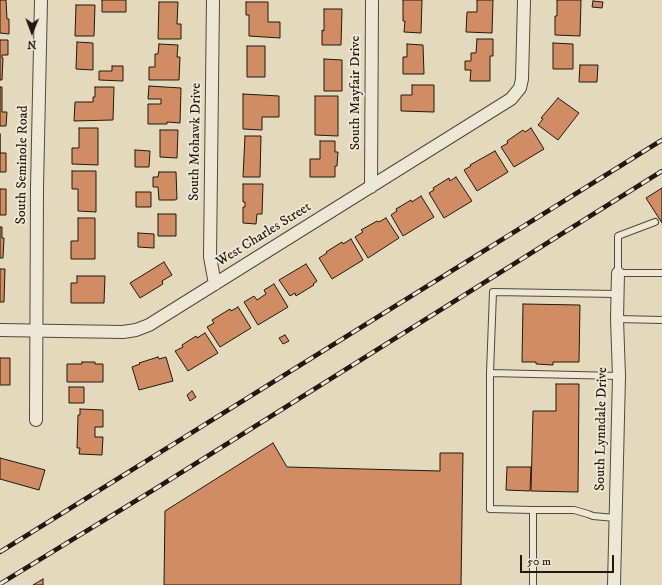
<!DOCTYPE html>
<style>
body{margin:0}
#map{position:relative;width:662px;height:585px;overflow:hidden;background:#e3dabe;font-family:"IM FELL DW Pica",serif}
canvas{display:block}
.north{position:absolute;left:12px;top:12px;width:40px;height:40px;-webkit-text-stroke:3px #ede7d5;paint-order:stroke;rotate:181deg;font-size:11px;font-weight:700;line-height:16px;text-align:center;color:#23180f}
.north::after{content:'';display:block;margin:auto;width:14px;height:18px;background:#23180f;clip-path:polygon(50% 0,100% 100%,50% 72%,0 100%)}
.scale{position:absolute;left:520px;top:555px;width:94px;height:18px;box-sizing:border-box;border:2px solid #23180f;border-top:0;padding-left:5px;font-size:12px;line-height:14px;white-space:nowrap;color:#23180f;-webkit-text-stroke:3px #ede7d5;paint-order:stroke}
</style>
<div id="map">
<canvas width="662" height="585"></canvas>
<div class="north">N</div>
<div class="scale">50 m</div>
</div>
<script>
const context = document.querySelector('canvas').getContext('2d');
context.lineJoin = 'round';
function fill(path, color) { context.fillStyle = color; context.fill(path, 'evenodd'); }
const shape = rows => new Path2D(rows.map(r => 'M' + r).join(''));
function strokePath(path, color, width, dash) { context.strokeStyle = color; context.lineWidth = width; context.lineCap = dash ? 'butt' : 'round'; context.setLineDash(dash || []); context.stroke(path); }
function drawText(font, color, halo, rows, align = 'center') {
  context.font = font + ' "IM FELL DW Pica",serif'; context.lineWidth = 4; context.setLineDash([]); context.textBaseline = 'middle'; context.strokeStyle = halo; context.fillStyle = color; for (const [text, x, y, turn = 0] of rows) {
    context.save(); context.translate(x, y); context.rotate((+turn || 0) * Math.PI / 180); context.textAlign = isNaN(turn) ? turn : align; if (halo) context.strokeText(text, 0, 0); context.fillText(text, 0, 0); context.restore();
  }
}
const building = shape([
 [0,0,6,0,7,19,9,19,9,34,0,33,0,0],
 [102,0,126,0,126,12,102,12,102,0],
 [403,0,422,0,421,33,404,32,405,21,403,21,403,0],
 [477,0,493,0,492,33,466,32,467,12,477,12,477,0],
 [557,0,581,0,580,36,555,35,555,16,557,16,557,0],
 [593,1,603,2,602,8,592,7,593,1],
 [159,2,178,2,177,24,181,24,181,39,158,39,159,2],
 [246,2,268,2,268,22,280,22,280,38,249,36,249,15,246,15,246,2],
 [76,5,95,5,94,36,75,36,76,5],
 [324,9,342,9,341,45,322,45,322,30,324,31,324,9],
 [477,39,493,39,493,56,490,56,490,81,470,81,471,70,465,70,465,61,471,61,471,53,476,53,477,39],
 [0,40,8,40,8,55,2,55,2,58,3,58,2,80,0,80,0,40],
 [77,42,93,43,93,70,76,69,77,42],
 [553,43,573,44,573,69,553,69,553,43],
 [159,44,178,45,177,57,180,57,179,80,149,80,149,67,155,67,155,54,158,54,159,44],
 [407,44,423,45,424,74,403,74,403,57,407,57,407,44],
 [247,46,265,46,265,77,247,77,247,46],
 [324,59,342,60,342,91,324,91,324,59],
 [580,65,598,65,597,82,579,82,580,65],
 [112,66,123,66,123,81,99,80,99,71,112,71,112,66],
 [412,85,434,85,434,112,401,111,401,95,412,95,412,85],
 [149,86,181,88,180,123,167,122,167,124,148,124,148,104,161,104,161,99,148,99,149,86],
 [0,87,2,87,2,112,7,112,6,126,0,126,0,87],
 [95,87,114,87,113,120,74,121,75,102,93,102,93,97,95,97,95,87],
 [243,94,279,96,279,117,262,117,262,130,243,129,243,94],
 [315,96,338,96,338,136,315,135,315,96],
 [558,98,579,113,558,140,538,125,543,119,541,118,558,98],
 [79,128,98,128,98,165,72,164,72,148,79,148,79,128],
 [531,128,544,149,514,167,501,147,508,143,507,141,523,130,525,132,531,128],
 [160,130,178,130,177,158,160,157,160,130],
 [0,134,0,153,6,153,6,172,0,172,0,134],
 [245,136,261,136,260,177,243,177,245,136],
 [320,141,335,141,335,152,338,152,337,166,335,166,335,177,310,177,310,159,320,159,320,141],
 [135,150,150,151,149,167,135,167,135,150],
 [495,151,508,172,477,191,464,170,471,166,470,165,495,151],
 [72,171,96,171,96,212,78,211,78,189,72,189,72,171],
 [159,172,176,172,177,199,175,200,159,200,158,187,153,187,153,177,158,177,159,172],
 [456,177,472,201,444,218,429,193,434,190,433,188,449,178,450,181,456,177],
 [243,184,263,184,262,214,257,214,256,224,243,223,243,207,245,207,245,202,243,202,243,184],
 [662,188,662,223,646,198,662,188],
 [0,189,6,189,6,215,0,215,0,189],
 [136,192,151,192,151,207,136,207,136,192],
 [421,196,434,217,403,236,391,215,397,211,396,209,411,200,412,202,421,196],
 [158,214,176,214,176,236,158,236,158,214],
 [78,218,95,218,95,259,71,259,71,241,78,241,78,218],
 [386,218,399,238,368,258,355,237,363,232,361,230,377,221,379,222,386,218],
 [0,227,2,227,2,238,4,238,3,258,0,258,0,227],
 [138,233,154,234,154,248,138,247,138,233],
 [351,239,363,260,332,279,319,258,327,253,326,252,342,242,343,244,351,239],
 [164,262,172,275,162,281,163,284,140,298,130,283,164,262],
 [306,264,317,281,313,284,314,285,296,296,295,293,290,296,279,280,306,264],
 [0,269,5,269,4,302,0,302,0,269],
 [77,276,105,276,104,303,71,303,71,283,77,283,77,276],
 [274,284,288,307,258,325,244,302,254,296,257,300,266,294,264,290,274,284],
 [523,304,580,305,579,362,553,362,553,365,536,364,536,362,522,362,523,304],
 [238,307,251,328,220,347,207,327,214,323,212,320,230,309,231,311,238,307],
 [205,333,218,353,188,371,175,351,183,347,182,345,196,336,197,338,205,333],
 [285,335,289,341,283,344,279,338,285,335],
 [158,357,159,359,166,357,173,381,139,390,132,367,140,364,139,363,158,357],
 [0,358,10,358,10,385,0,385,0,358],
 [82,362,95,362,95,364,103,364,103,382,67,382,67,364,82,364,82,362],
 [556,384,579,384,578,492,531,491,533,411,556,411,556,384],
 [69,387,84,387,84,403,69,403,69,387],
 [192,391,196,397,190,401,187,395,192,391],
 [80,409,103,410,103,427,95,427,95,437,103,437,102,455,79,454,80,448,77,448,78,415,80,415,80,409],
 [273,443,287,467,440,471,440,453,463,453,461,585,164,585,165,511,273,443],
 [0,458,45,470,39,490,0,479,0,458],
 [507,467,531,467,530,491,506,490,507,467],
 [43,579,43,585,33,585,43,579]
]);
fill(building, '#d08c63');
strokePath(building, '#23180f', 1);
const service = shape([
 [655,222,618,236,618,273,662,273],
 [617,294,493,292,490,373,619,376],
 [617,319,662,320],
 [490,373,490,509,533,510],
 [533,585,533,510,574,510,588,514,593,516,615,518]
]);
const minor = shape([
 [213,0,210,257,215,284],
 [371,187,372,0],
 [0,330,123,332,136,330,149,325,511,99,520,88,522,79,524,0],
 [36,420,37,188,41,0],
 [614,585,619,376,617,319,618,273]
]);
strokePath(service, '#53483b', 8);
strokePath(minor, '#53483b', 14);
strokePath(service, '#ede7d5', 6);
strokePath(minor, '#ede7d5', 12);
const rail = shape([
 [0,552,662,140],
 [0,584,155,489,662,171]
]);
strokePath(rail, '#23180f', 4.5);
strokePath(rail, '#ede7d5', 3, [9]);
drawText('14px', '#23180f', '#ede7d5', [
 ["South Mayfair Drive",356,93,-90],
 ["South Mohawk Drive",196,142,-89],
 ["South Seminole Road",23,165,-89],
 ["West Charles Street",264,235,-32],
 ["South Lynndale Drive",602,429,-89]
]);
</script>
